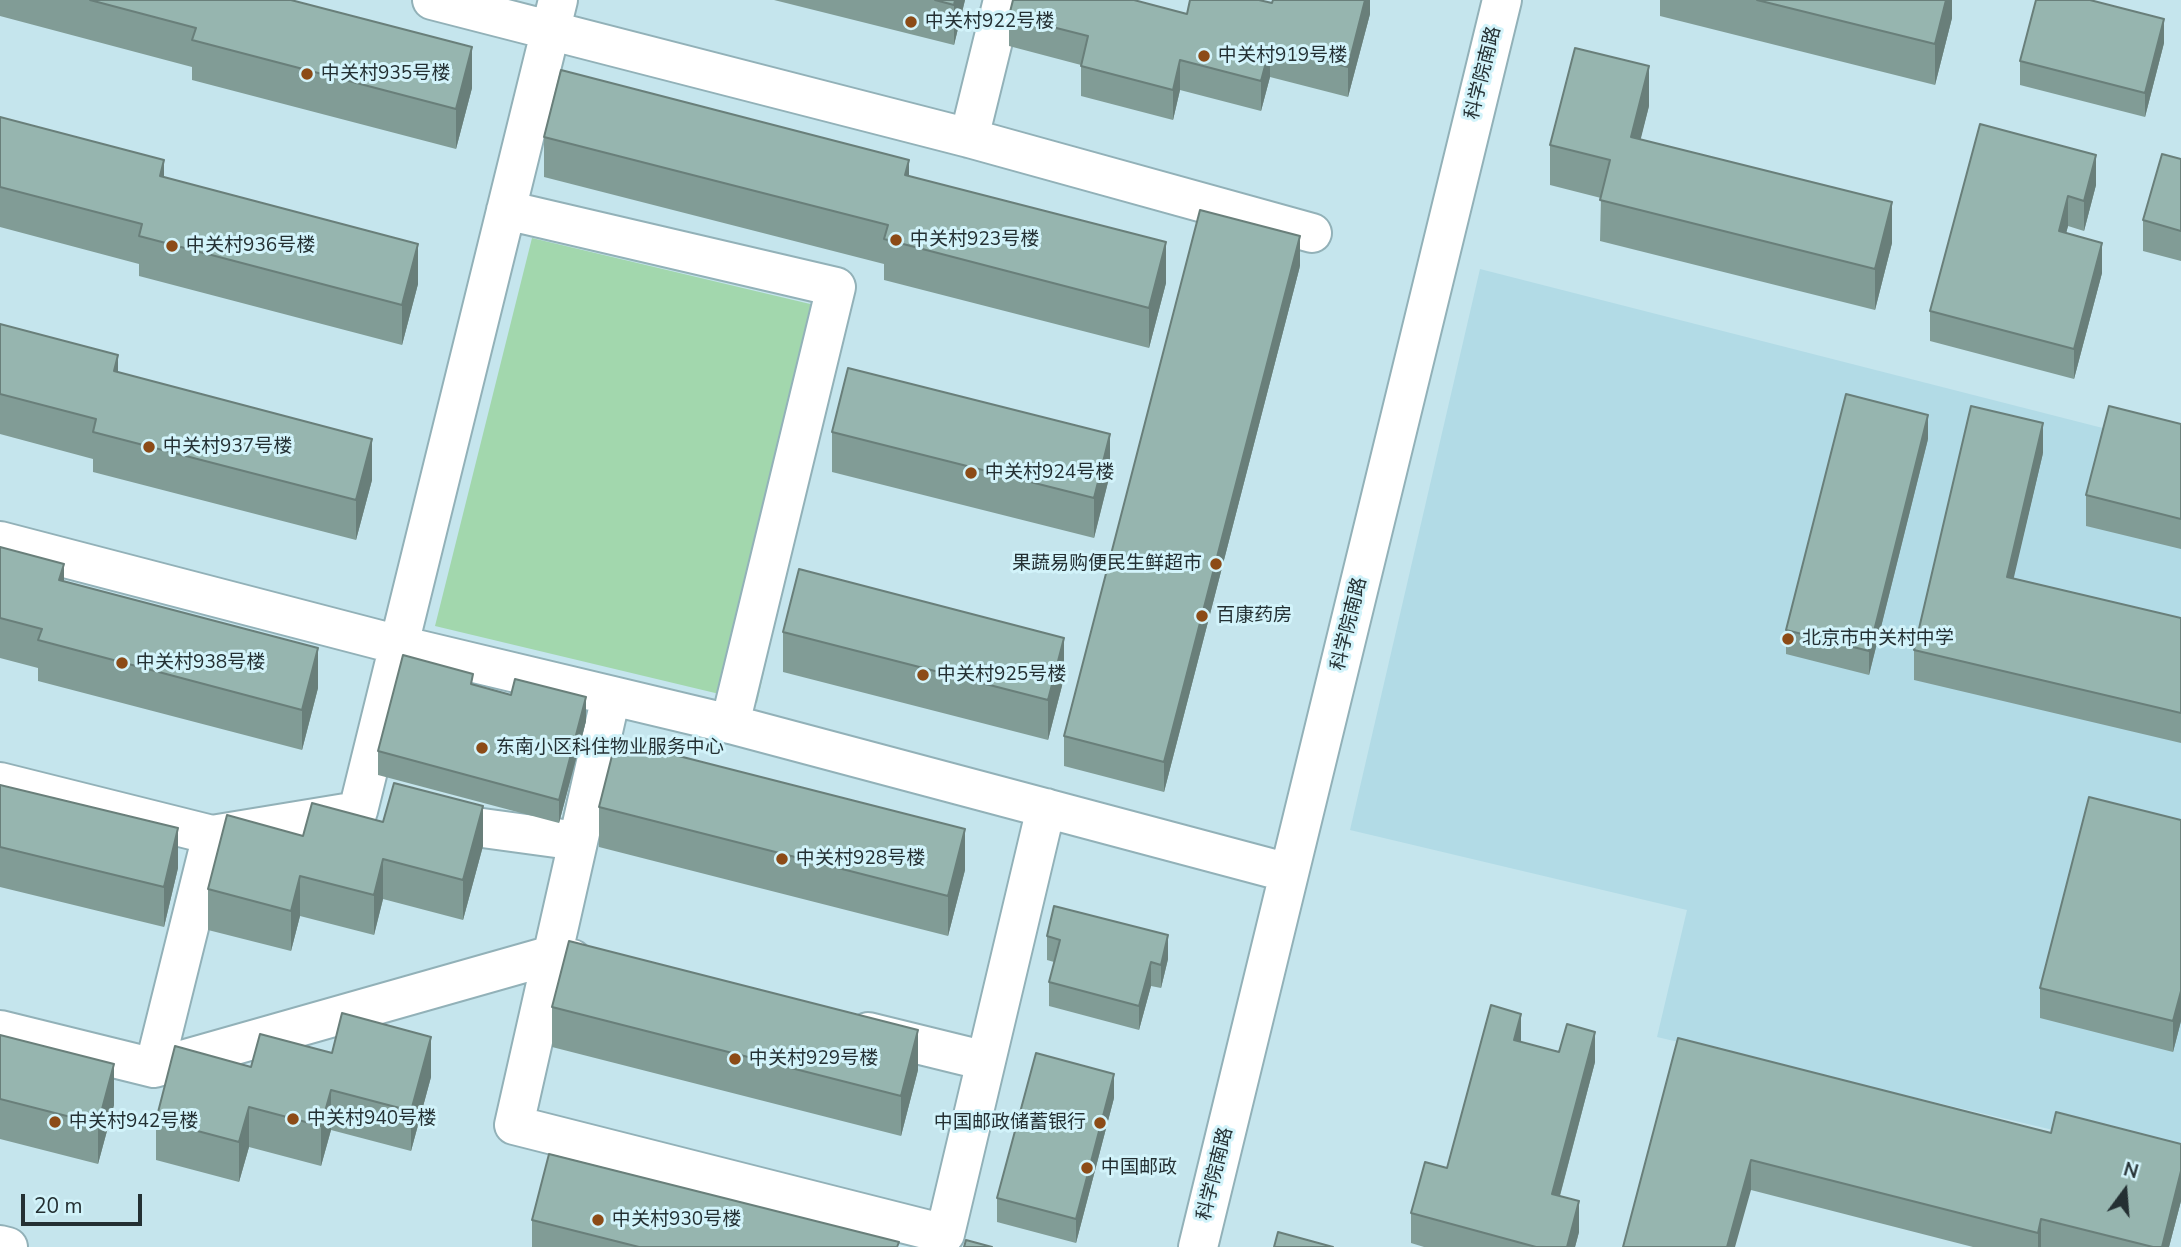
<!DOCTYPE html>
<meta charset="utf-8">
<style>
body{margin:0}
#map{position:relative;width:2181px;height:1247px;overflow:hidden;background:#c5e5ed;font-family:"Nunito Sans",sans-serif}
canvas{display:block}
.north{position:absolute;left:2090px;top:1156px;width:70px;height:70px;-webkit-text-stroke:5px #d2f3fa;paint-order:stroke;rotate:16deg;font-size:19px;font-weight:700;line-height:28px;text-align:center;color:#243033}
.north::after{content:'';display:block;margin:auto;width:24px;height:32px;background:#243033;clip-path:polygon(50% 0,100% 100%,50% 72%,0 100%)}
.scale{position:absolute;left:21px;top:1194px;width:121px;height:32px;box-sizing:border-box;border:4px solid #243033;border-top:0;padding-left:9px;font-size:21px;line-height:24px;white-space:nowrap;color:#243033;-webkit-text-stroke:5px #d2f3fa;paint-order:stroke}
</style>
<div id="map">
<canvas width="2181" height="1247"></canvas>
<div class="north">N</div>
<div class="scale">20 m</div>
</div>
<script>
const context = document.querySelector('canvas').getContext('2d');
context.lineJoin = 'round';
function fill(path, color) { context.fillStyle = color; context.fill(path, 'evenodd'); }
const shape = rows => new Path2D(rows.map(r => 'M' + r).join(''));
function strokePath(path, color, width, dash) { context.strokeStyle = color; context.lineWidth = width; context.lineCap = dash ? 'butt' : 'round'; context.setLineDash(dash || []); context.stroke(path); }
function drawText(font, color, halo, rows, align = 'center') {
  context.font = font + ' "Nunito Sans","Noto Sans SC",sans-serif'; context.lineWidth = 6; context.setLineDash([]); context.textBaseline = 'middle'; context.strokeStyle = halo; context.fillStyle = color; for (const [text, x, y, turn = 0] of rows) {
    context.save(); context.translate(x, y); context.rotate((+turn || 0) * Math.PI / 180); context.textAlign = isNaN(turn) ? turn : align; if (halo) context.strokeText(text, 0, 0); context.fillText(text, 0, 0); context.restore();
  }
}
fill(shape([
 [1480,269,2181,448,2181,1160,1657,1037,1687,910,1350,830]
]), '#b2dbe6');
fill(shape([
 [532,238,844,312,757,703,435,626]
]), '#a2d7ad');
const minor = shape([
 [432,0,969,138,1312,233],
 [969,138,1003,0],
 [506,210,836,287,730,724],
 [0,541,399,645,730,724,1289,873],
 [611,696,514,1125,945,1234,1046,808],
 [0,782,212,835,358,811],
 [358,811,558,0],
 [431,821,578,841],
 [0,1030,154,1068,552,955,572,959],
 [868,1032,986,1061],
 [154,1068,212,835],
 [0,1245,8,1247],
 [1198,1247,1502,0]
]);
strokePath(minor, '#92b1b8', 42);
strokePath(minor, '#fff', 38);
fill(shape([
 [0,0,291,0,472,88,456,149,192,80,192,67,0,16],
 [774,0,965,0,954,45],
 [1370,0,1370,14,1348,97,1270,77,1261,111,1180,90,1173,120,1081,96,1081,65,1009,46,1009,16,1187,14,1272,3],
 [1660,0,1952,0,1952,18,1935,85,1660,16],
 [2164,43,2145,117,2020,85,2020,61],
 [1649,106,1640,140,1892,243,1875,310,1600,241,1601,198,1550,185,1550,145],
 [0,117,164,177,418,284,402,345,139,276,139,264,0,227],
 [1980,124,2096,185,2084,231,2068,226,2066,233,2102,273,2074,379,1930,341,1930,311],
 [544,137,909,176,1166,283,1149,348,884,280,884,264,544,177],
 [2181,159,2181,261,2143,251,2143,220],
 [1300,266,1164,792,1064,766,1064,736],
 [0,324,118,372,372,480,356,540,93,472,93,459,0,434],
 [2181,424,2181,549,2086,526,2086,495],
 [832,432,1110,474,1094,538,832,472],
 [1928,439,1869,675,1786,654,1786,630],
 [2043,453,2013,578,2181,618,2181,743,1914,680,1914,650],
 [0,547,64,581,318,688,302,750,38,681,38,668,0,658],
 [783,632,1064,678,1048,740,783,672],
 [473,684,586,721,559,823,378,775,378,751],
 [0,785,178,868,164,927,0,887],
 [599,807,965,870,948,936,599,847],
 [2181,820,2181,1021,2173,1052,2040,1018,2040,988],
 [383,822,483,846,463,920,383,899,374,935,300,916,291,951,208,930,208,889,303,836],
 [1047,936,1168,959,1161,988,1151,986,1139,1030,1049,1006,1049,982,1054,962,1047,960],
 [552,1007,918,1070,901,1136,552,1047],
 [0,1035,114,1105,98,1164,0,1139],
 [1678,1038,2051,1133,2181,1144,2181,1201,2169,1247,1973,1247,1751,1190],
 [1521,1042,1595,1062,1560,1196,1579,1232,1575,1247,1424,1247,1411,1243,1411,1213,1447,1168],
 [332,1053,431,1077,411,1151,331,1130,321,1166,249,1147,239,1182,156,1160,156,1120,251,1067],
 [1114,1098,1076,1243,997,1222,997,1198],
 [532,1220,899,1247,532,1247]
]), '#819c96');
fill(shape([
 [955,0,965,0,954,45,954,5],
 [1365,0,1370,0,1370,14,1348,97,1348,67],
 [1946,0,1952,0,1952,18,1935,85,1935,44],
 [2164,19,2164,43,2145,117,2145,93],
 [472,47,472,88,456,149,456,109],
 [1270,47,1270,77,1261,111,1261,81],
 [1180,60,1180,90,1173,120,1173,90],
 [1649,66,1649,106,1631,178,1631,137],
 [2096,155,2096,185,2084,231,2084,201],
 [164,160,164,200,160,176],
 [909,160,909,200,905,175],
 [2068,196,2068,226,2059,261,2059,231],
 [1892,202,1892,243,1875,310,1875,269],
 [1300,236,1300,266,1164,792,1164,762],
 [1166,242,1166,283,1149,348,1149,308],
 [2102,243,2102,273,2074,379,2074,349],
 [418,244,418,284,402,345,402,305],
 [118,355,118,396,114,371],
 [1928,415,1928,439,1869,675,1869,651],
 [2043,423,2043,453,2007,607,2007,577],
 [1110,434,1110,474,1094,538,1094,498],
 [372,439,372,480,356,540,356,500],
 [64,564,64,604,59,580],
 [1064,638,1064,678,1048,740,1048,700],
 [318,648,318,688,302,750,302,710],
 [586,697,586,721,559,823,559,800],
 [483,806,483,846,463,920,463,880],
 [178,828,178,868,164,927,164,887],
 [965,829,965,870,948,936,948,896],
 [383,859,383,899,374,935,374,895],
 [300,876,300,916,291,951,291,911],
 [1168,935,1168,959,1161,988,1161,965],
 [1151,962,1151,986,1139,1030,1139,1006],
 [2181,991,2181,1021,2173,1052,2173,1021],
 [1521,1014,1521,1044,1514,1040],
 [918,1030,918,1070,901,1136,901,1096],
 [1595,1032,1595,1062,1552,1225,1552,1194],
 [431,1037,431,1077,411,1151,411,1111],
 [114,1064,114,1105,98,1164,98,1124],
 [1114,1074,1114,1098,1076,1243,1076,1219],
 [331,1090,331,1130,321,1166,321,1126],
 [249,1107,249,1147,239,1182,239,1142],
 [1751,1160,1751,1190,1735,1247,1727,1247],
 [2181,1171,2181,1201,2169,1247,2162,1247],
 [1579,1201,1579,1232,1575,1247,1567,1247],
 [2041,1219,2041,1247,2038,1247,2038,1233]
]), '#697f7a');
const building = shape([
 [90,0,291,0,472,47,456,109,192,40,196,28,90,0],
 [935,0,955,0,954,5,935,0],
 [1013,0,1134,0,1187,14,1190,0,1259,0,1272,3,1273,0,1365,0,1348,67,1270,47,1261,81,1180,60,1173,90,1081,66,1088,36,1009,16,1013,0],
 [1757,0,1946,0,1935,44,1757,0],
 [2036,0,2090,0,2164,19,2145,93,2020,61,2036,0],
 [1575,48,1649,66,1631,137,1892,202,1875,269,1600,200,1610,160,1550,145,1575,48],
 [561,70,909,160,905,175,1166,242,1149,308,884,239,888,225,544,137,561,70],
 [0,117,164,160,160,176,418,244,402,305,139,236,142,224,0,187,0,117],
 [1980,124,2096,155,2084,201,2068,196,2059,231,2102,243,2074,349,1930,311,1980,124],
 [2162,154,2181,159,2181,231,2143,220,2162,154],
 [1200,210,1300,236,1164,762,1064,736,1200,210],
 [0,324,118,355,114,371,372,439,356,500,93,432,96,419,0,394,0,324],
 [848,368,1110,434,1094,498,832,432,848,368],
 [1846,394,1928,415,1869,651,1786,630,1846,394],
 [1971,406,2043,423,2007,577,2181,618,2181,713,1914,650,1971,406],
 [2109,406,2181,424,2181,519,2086,495,2109,406],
 [0,547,64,564,59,580,318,648,302,710,38,640,42,629,0,618,0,547],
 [799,569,1064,638,1048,700,783,632,799,569],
 [403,655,473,674,471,684,511,695,515,679,586,697,559,800,378,751,403,655],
 [616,740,965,829,948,896,599,807,616,740],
 [394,783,483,806,463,880,383,859,374,895,300,876,291,911,208,889,227,815,303,836,312,803,383,822,394,783],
 [0,785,178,828,164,887,0,847,0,785],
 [2089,797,2181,820,2181,991,2173,1021,2040,988,2089,797],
 [1054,906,1168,935,1161,965,1151,962,1139,1006,1049,982,1060,940,1047,936,1054,906],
 [569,941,918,1030,901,1096,552,1007,569,941],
 [1491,1005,1521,1014,1514,1040,1559,1052,1567,1024,1595,1032,1552,1194,1579,1201,1567,1247,1536,1247,1411,1213,1425,1162,1447,1168,1491,1005],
 [342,1013,431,1037,411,1111,331,1090,321,1126,249,1107,239,1142,156,1120,175,1046,251,1067,260,1034,332,1053,342,1013],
 [0,1035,114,1064,98,1124,0,1099,0,1035],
 [1678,1038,2051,1133,2056,1112,2181,1144,2181,1171,2162,1247,2153,1247,2041,1219,2038,1233,1751,1160,1727,1247,1623,1247,1678,1038],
 [1036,1053,1114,1074,1076,1219,997,1198,1036,1053],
 [549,1154,899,1242,897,1247,639,1247,532,1220,549,1154],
 [1278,1232,1333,1247,1274,1247,1278,1232],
 [966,1240,992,1247,964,1247,966,1240]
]);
fill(building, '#96b5af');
strokePath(building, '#697f7a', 2);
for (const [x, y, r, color] of [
 [911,22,7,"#8c4b17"],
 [1204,56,7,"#8c4b17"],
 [307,74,7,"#8c4b17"],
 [896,240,7,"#8c4b17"],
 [172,246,7,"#8c4b17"],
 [149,447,7,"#8c4b17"],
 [971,473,7,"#8c4b17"],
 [1216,564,7,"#8c4b17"],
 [1202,616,7,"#8c4b17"],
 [1788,639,7,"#8c4b17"],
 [122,663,7,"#8c4b17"],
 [923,675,7,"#8c4b17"],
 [482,748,7,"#8c4b17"],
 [782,859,7,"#8c4b17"],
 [735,1059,7,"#8c4b17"],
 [293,1119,7,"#8c4b17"],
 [55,1122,7,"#8c4b17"],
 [1100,1123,7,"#8c4b17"],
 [1087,1168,7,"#8c4b17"],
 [598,1220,7,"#8c4b17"]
]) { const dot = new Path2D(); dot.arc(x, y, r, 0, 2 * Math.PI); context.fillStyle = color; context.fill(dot); strokePath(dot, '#d2f3fa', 2.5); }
drawText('19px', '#243033', '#d2f3fa', [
 ["中关村922号楼",925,22],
 ["中关村919号楼",1218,56],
 ["中关村935号楼",321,74],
 ["中关村923号楼",910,240],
 ["中关村936号楼",186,246],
 ["中关村937号楼",163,447],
 ["中关村924号楼",985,473],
 ["果蔬易购便民生鲜超市",1202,564,"right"],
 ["百康药房",1216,616],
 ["北京市中关村中学",1802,639],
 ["中关村938号楼",136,663],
 ["中关村925号楼",937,675],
 ["东南小区科住物业服务中心",496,748],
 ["中关村928号楼",796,859],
 ["中关村929号楼",749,1059],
 ["中关村940号楼",307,1119],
 ["中关村942号楼",69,1122],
 ["中国邮政储蓄银行",1086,1123,"right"],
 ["中国邮政",1101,1168],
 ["中关村930号楼",612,1220]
], 'left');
drawText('19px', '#243033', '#d2f3fa', [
 ["科学院南路",1484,73,-76],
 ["科学院南路",1350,624,-76],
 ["科学院南路",1216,1174,-76]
]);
</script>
